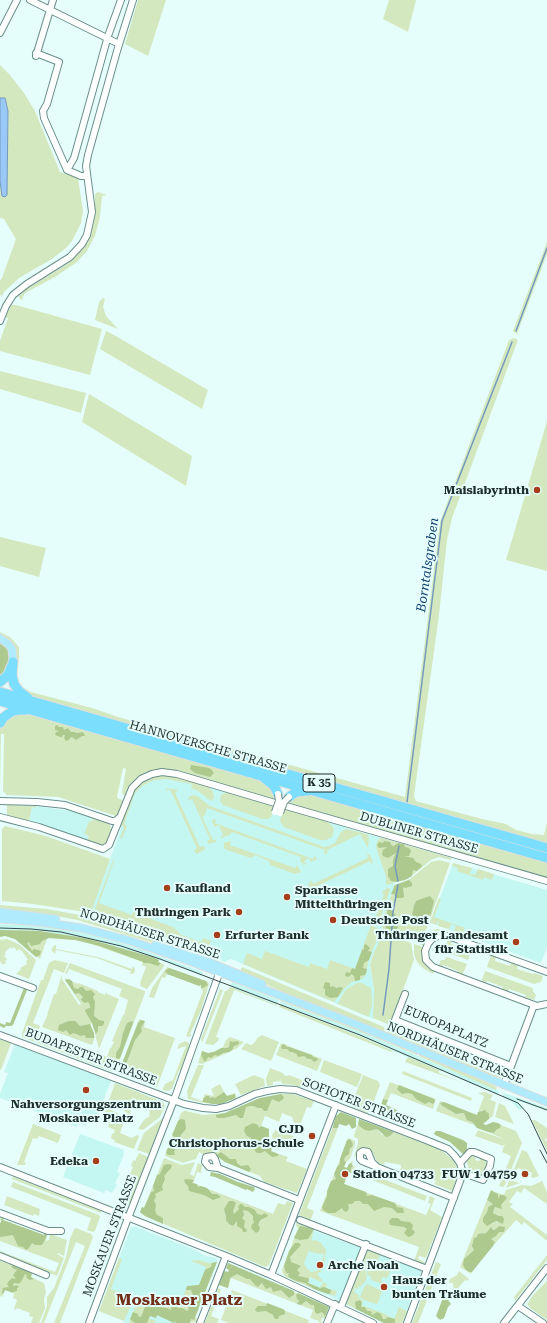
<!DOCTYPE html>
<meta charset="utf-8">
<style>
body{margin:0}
canvas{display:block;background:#e6fefb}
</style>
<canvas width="547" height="1323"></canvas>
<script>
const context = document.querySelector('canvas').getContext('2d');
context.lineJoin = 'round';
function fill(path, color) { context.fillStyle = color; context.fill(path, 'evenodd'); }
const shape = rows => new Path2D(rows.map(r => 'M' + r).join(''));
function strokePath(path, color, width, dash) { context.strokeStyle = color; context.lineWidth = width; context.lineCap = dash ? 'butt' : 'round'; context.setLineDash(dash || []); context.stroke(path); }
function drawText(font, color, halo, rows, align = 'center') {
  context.font = font + ' "Roboto Serif",serif'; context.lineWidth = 4; context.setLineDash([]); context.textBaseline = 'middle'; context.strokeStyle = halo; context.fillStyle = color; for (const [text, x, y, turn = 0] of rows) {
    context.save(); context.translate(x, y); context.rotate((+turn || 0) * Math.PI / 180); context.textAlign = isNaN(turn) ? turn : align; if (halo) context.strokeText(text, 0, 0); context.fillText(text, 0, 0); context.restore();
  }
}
fill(shape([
 [171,776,230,792,282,814,320,818,350,829,382,838,395,885,385,912,382,929,384,931,381,940,373,955,370,964,374,989,373,1019,231,959,224,962,221,960,219,955,208,951,138,927,90,914,121,829,119,825,128,802,141,782],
 [36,806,78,812,93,818,91,822,89,822,85,834,89,836,87,842,29,822,32,807],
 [453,863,472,868,547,890,547,947,541,963,431,923,430,922,439,898,440,898],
 [0,924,44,926,83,932,135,947,203,972,202,976,152,957,85,938,39,931,0,930],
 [232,982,279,1000,277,1005,230,987],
 [281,1001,371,1036,499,1091,498,1095,440,1070,439,1071,364,1038,280,1005],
 [15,1044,111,1081,97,1117,95,1117,94,1121,89,1119,86,1126,78,1123,77,1127,0,1098,0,1094,8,1073,4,1072],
 [504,1093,547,1108,547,1111,516,1100,524,1108,519,1110,511,1101,502,1097],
 [80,1134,124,1150,123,1153,124,1154,117,1172,120,1173,115,1183,117,1184,115,1189,114,1189,112,1193,106,1190,104,1193,63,1177],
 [297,1222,312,1228,312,1230,361,1248,340,1301,284,1275,299,1229,296,1224],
 [131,1227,136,1227,193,1249,206,1256,217,1258,217,1262,194,1320,191,1319,190,1323,124,1323,124,1321,99,1311],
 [368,1250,422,1270,402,1323,384,1323,346,1304,365,1253]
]), '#c4f7f2');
fill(shape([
 [138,0,166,0,148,56,125,44],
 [389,0,416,0,408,32,383,19],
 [0,65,10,75,24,93,35,111,60,172,78,178,83,211,81,223,72,241,66,248,52,259,19,278,4,292,2,296,0,295,0,280,2,278,16,239,4,219,0,218,0,181,5,197,7,195,8,111,5,98,0,98],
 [98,192,107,195,102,196,100,217,95,236,87,251,77,262,55,277,25,293,22,299,23,301,19,298,19,296,25,290,67,264,80,251,87,241,92,230,95,209,95,194],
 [547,242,547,254,517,334,513,331],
 [103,298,105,299,103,307,106,316,118,329,95,320,99,302],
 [12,305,16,305,102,329,90,375,0,351,0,341,8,318,5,317,10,307],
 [106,331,114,335,208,390,202,409,100,349],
 [514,338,518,340,452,518,447,540,439,615,414,796,416,801,482,819,506,824,516,830,532,834,544,835,547,822,547,843,113,721,95,714,26,694,19,688,14,673,16,659,16,651,13,644,6,637,0,635,0,632,10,637,19,647,19,658,17,672,19,683,25,689,31,692,92,708,118,717,405,797,440,522,509,340],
 [0,371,86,393,81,413,0,389],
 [89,394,192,456,186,486,82,422],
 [547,421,547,571,506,560],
 [0,537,46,548,39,577,0,566],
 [26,714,263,781,267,783,276,797,276,800,166,769,153,770,140,776,131,784,125,796,123,795,122,792,126,769,123,768,117,797,119,799,124,800,120,811,116,816,58,797,7,795,3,791,4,734,1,734,0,792,0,728,2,724,10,715],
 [163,775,180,778,208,786,213,792,214,798,211,801,198,791,191,788,192,784,166,779,154,780,142,786,135,793,124,824,127,826,122,839,120,838,124,828,120,823,134,789,147,779],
 [167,788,178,790,175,793,200,847,204,846,205,849,204,850,197,854,195,852,194,850,197,848,170,789,166,791],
 [230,792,275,805,271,817,268,819,262,819,223,805,220,801,221,795,225,793],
 [306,794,317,796,547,862,547,877,287,803,292,797],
 [193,795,197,796,210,806,324,847,329,846,335,843,341,832,346,829,367,834,369,837,368,848,360,834,327,850,328,853,324,854,325,850,207,808,205,815,202,817,213,840,216,840,216,842,209,844,207,841,210,839,192,799,188,801,189,797],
 [7,805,36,806,36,808,32,807,29,821,33,823,7,816],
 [285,808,327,821,333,827,334,830,332,837,326,840,320,840,284,827,281,823,280,819],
 [87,815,107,822,110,825,112,831,108,841,104,845,102,846,87,842,89,836,84,834,89,821,91,822,93,819],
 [213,819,216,820,215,823,313,859,315,856,317,859,311,862,309,858,304,861,306,864,304,865,300,861,301,857,232,832,230,835,221,838,220,837,223,835,219,825,215,827,212,822],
 [5,826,46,836,110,859,91,913,33,904,2,901,2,829],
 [380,838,382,838,452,858,451,860,439,857,431,860,409,878,387,885,386,884,386,876,376,847,377,841],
 [231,841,230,845,295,868,297,865,301,872,295,874,270,865,269,861,255,855,251,858,227,850,224,848,224,843],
 [367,854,370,855,373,862,372,864,370,861,315,887,316,891,313,892,311,891,308,885,310,882,312,881,313,884,368,858],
 [114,858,114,861,99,903,132,915,133,912,173,927,179,932,179,934,201,942,204,938,211,941,208,951,120,921,94,915,93,914],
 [439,860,450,863,426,930,412,941,384,931,382,927,382,921,395,885,410,879,431,862],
 [453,863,472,868,470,874,475,875,478,869,494,874,492,880,484,877,483,880,457,871,458,868,452,866],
 [387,888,389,888,390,890,379,923,377,924,372,922,373,919,375,919,384,894,382,893,383,891],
 [439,898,441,899,434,917,465,928,463,931,472,934,471,937,454,931,456,926,451,924,449,929,438,926,439,920,436,925,431,923,430,922],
 [0,905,47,909,91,917,136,930,189,948,188,951,185,950,184,952,77,920,40,913,3,909,0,908],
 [371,925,377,928,380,933,369,958,366,974,362,979,352,982,345,988,334,1002,243,964,247,953,262,959,265,951,309,967,310,963,327,969,330,960,355,969],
 [437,929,441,929,448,931,447,934,430,938,424,946,415,942,422,935],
 [18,930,39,931,85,938,152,957,159,960,158,962,165,965,147,989,140,986,141,984,140,983,146,967,142,965,143,962,88,943,75,940,49,938,47,939,40,959,16,939,9,937],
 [386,934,411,943,414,960,390,1025,373,1018,374,989,370,964,373,955,382,935],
 [7,939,12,941,20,945,36,960,29,979,16,974,21,969,20,968,27,964,26,961,28,960,22,951,19,949,17,951,14,947,12,949,11,947,5,952,6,954,4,956,7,959,5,961,6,963,3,965,0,961,0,940],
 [448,939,452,941,451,944,467,950,469,947,472,948,468,960,449,953,448,949,445,947],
 [414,944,423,947,422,953,423,959,429,968,435,970,433,974,424,969,417,962,414,954],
 [55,945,56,945,56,949,98,957,132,969,133,966,135,969,135,971,133,974,130,974,131,971,97,958,56,950,55,954,52,951,52,948],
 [491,955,496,957,495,961,510,966,511,963,518,965,517,969,533,974,534,973,543,976,541,982,534,984,487,967],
 [447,957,467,964,462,976,457,974,458,971,443,965,442,968,438,967,441,960,444,960],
 [55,960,68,963,64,973,54,969,33,1023,40,1026,37,1035,51,1042,52,1041,78,1052,78,1051,95,1057,97,1051,99,1052,95,1065,22,1037,22,1033,41,980,43,980,49,963],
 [70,963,145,991,145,993,115,1072,97,1066,101,1055,107,1057,110,1048,111,1048,114,1042,112,1041,123,1015,124,1015,128,1000,119,996,122,989,69,969,67,974,65,973],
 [167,967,208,982,209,984,201,1010,190,1034,192,1035,189,1037,186,1036,203,991,201,989,202,986,167,974,165,978,162,977,154,998,149,997,152,988],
 [242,967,384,1027,385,1030,383,1032,291,996,240,972],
 [485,971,533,988,533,991,536,995,534,1000,525,997,526,995,509,989,508,992,502,990,503,987,487,981,485,984,481,983],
 [62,974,62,979,79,1005,81,1004,65,980,65,978,78,984,79,983,98,991,98,992,105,995,105,993,119,999,99,1049,92,1023,90,1025,95,1037,92,1045,42,1027,48,1014,47,1014,54,994,56,994],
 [357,983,362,983,371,988,372,1004,369,1017,338,1004,343,994,347,989],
 [230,987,277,1005,277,1006,234,990,216,1037,219,1038,218,1041,213,1045,205,1044,225,991,228,990],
 [220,989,223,990,202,1043,201,1039],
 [282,999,418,1052,417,1055,371,1036,281,1001],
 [280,1005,364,1038,393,1051,391,1052,279,1007],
 [139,1019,145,1021,144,1027,175,1038,157,1087,126,1076,127,1070,121,1066],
 [389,1028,504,1077,499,1078,492,1076,388,1034,387,1031],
 [262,1035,279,1042,271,1061,241,1049,246,1043,251,1045,253,1044,255,1042,257,1038],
 [230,1037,244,1042,236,1049,202,1064,198,1063,202,1051,208,1053,219,1050,223,1047,226,1040],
 [0,1039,11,1043,1,1070,0,1069],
 [185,1041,189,1043,190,1047,181,1071,179,1070,172,1089,168,1091,162,1090,165,1084,173,1080,186,1046,177,1049,179,1044],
 [281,1043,322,1059,317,1071,276,1055],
 [420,1053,497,1087,496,1090,419,1056],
 [408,1057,439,1070,439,1073,463,1083,405,1062],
 [324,1060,362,1074,357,1087,320,1072],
 [198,1065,204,1065,191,1097,202,1101,205,1094,214,1096,211,1089,220,1084,226,1096,235,1093,237,1098,221,1104,204,1103,188,1099,187,1091],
 [270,1068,283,1073,284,1075,287,1076,289,1075,304,1081,301,1087,293,1085,282,1084,281,1081,273,1082,273,1085,267,1086,266,1079],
 [403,1071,472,1098,471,1101,402,1074],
 [254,1075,264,1079,265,1086,241,1095,235,1084],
 [363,1075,378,1081,380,1085,370,1111,367,1113,351,1106],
 [390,1082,436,1099,433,1109,391,1093,388,1100,383,1099],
 [115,1083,163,1102,165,1106,160,1117,143,1130,138,1129,144,1120,150,1116,149,1114,150,1112,147,1108,148,1107,145,1104,144,1105,142,1103,141,1104,139,1101,137,1102,135,1100,129,1105,131,1107,129,1109,131,1111,130,1113,131,1115,130,1116,121,1108,122,1103,119,1102,117,1107,113,1105,109,1100],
 [485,1092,493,1095,490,1100,496,1102,493,1116,489,1119,489,1114,482,1110,478,1112,484,1096,478,1093],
 [281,1094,293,1094,314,1101,311,1108,307,1107,300,1125,294,1123,292,1117,282,1113,279,1122,265,1116,261,1126,269,1129,269,1139,273,1146,271,1151,288,1157,286,1161,307,1169,297,1193,264,1182,260,1176,225,1162,211,1153,205,1155,199,1152,196,1159,183,1163,165,1156,181,1113,184,1111,186,1111,203,1115,225,1113,260,1098],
 [440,1101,444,1102,440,1103,441,1105,456,1114,464,1113,474,1125,436,1111],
 [499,1103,505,1106,514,1124,495,1117],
 [106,1108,118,1113,124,1122,120,1133,132,1138,137,1135,139,1136,134,1149,114,1142,115,1141,111,1138,112,1134,114,1133,115,1130,108,1127,109,1124,101,1121],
 [163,1118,149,1154,137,1150,144,1133],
 [532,1120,535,1120,547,1128,547,1137,545,1140,547,1141,547,1151],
 [33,1124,61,1135,58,1143,39,1136,37,1139,33,1138,24,1162,26,1163,25,1165,17,1165],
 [358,1124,359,1126,369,1131,377,1129,382,1135,390,1136,394,1132,439,1149,446,1154,454,1161,458,1170,456,1181,452,1191,434,1184,436,1182,433,1179,429,1179,421,1175,407,1172,407,1174,399,1171,401,1168,401,1165,385,1162,384,1165,378,1163,372,1152,369,1149,364,1147,360,1149,357,1153,356,1156,354,1157,358,1143,358,1139,354,1137,354,1135],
 [501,1125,516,1131,522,1143,504,1187,499,1186,511,1156,502,1152,505,1143,503,1146,475,1136,478,1130,506,1140,488,1132,494,1133,496,1130,500,1128],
 [333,1126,333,1128,338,1128,307,1208,314,1211,310,1221,306,1219,306,1218,299,1215],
 [276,1130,280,1130,295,1137,291,1150,274,1142,272,1136,273,1133],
 [348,1138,355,1141,355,1144,350,1159,346,1162,344,1167,347,1168,349,1164,353,1160,352,1165,356,1168,353,1173,348,1172,344,1184,426,1215,431,1204,428,1203,430,1196,435,1198,430,1210,442,1217,426,1258,419,1256,418,1259,425,1262,424,1265,414,1261,419,1247,320,1211],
 [522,1150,527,1152,539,1176,534,1178,531,1177,532,1173,518,1168,513,1181,520,1183,506,1188],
 [139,1153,148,1157,130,1203,120,1199,133,1167,131,1166,133,1160,135,1161],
 [471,1154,477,1155,475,1160,479,1161,481,1156,486,1158,485,1161,488,1164,483,1176,480,1177,469,1173,468,1166,466,1159],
 [164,1158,182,1165,195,1162,190,1174,194,1176,198,1163,202,1165,202,1167,201,1173,197,1172,193,1183,273,1214,278,1203,285,1205,287,1201,293,1203,269,1265,265,1267,145,1216,140,1212,142,1207,144,1208],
 [357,1169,427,1196,425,1201,355,1173],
 [13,1176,101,1210,101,1213,12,1179],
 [542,1181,547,1192,547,1204,524,1188,521,1193,517,1191,509,1202,513,1204,510,1207,547,1235,547,1241,524,1222,522,1225,516,1220,493,1246,495,1242,491,1239,496,1229,488,1230,486,1233,481,1234,474,1250,467,1256,469,1272,472,1272,471,1274,460,1267,487,1200,493,1204,488,1207,487,1212,492,1224,495,1221,498,1223,499,1216,493,1213,498,1200,498,1194,496,1192,504,1195,506,1190,522,1185,531,1186],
 [13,1182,99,1215,100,1217,95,1231,93,1232,87,1230,91,1218,11,1187],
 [7,1196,40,1209,39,1216,34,1214,33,1216,4,1205],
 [0,1216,4,1217,3,1220,44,1235,45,1232,47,1233,46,1241,49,1240,50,1234,67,1240,64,1256,58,1253,57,1254,64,1258,57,1276,0,1254,0,1251,55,1272,59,1263,0,1241,0,1224,2,1221,0,1220],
 [297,1222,314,1229,311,1241,315,1240,320,1242,326,1250,324,1264,321,1271,317,1274,323,1281,321,1282,310,1277,308,1283,320,1288,322,1284,324,1282,327,1284,326,1288,337,1291,335,1296,314,1289,286,1277,283,1274,282,1270,298,1228,296,1225],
 [309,1251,314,1253,324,1254,321,1265,317,1271,311,1272,305,1266,304,1263],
 [76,1228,91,1234,93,1237,60,1323,54,1323,85,1246,76,1242,44,1323,41,1323,47,1306,47,1297,54,1288,66,1257,70,1239,74,1229],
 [370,1250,381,1254,378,1259,379,1261,377,1264,391,1270,387,1278,383,1277,381,1281,386,1283,385,1285,371,1280,372,1278,367,1274,367,1270,365,1270,367,1277,365,1282,360,1287,359,1286,358,1289,355,1288,354,1292,359,1295,359,1298,363,1301,361,1305,383,1313,394,1319,399,1307,407,1311,402,1323,384,1323,346,1304,365,1253],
 [547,1255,547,1260,515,1301,514,1297],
 [119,1258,122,1259,111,1289,134,1299,124,1321,99,1311],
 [0,1260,32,1273,31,1277,44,1283,46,1293,44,1299,45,1308,39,1323,31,1323,33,1317,29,1316,30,1313,17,1308,16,1310,14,1309,17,1300,13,1298,14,1293,5,1290,2,1297,0,1296],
 [198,1260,209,1263,217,1262,195,1317,198,1319,197,1322,175,1323,157,1315,156,1318,150,1316,148,1322,150,1319,156,1321,155,1323,129,1323,137,1301,148,1305,149,1303,154,1305,157,1299,179,1307,181,1302,191,1305,192,1303,182,1299,187,1286,199,1285,206,1267,191,1261],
 [436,1262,441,1264,418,1323,412,1323],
 [228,1263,329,1307,325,1318,322,1318,321,1322,323,1323,319,1323,319,1321,310,1318,313,1310,231,1278,228,1288,219,1285,224,1271,228,1272,229,1270,226,1268],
 [459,1271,469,1279,467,1281,465,1280,459,1287,456,1295,449,1293,454,1293,453,1283,449,1283,450,1279,457,1275],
 [547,1281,547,1320,530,1308,527,1304,534,1294],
 [367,1284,382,1291,378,1303,376,1304,362,1299,360,1297,364,1287],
 [218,1288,221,1290,211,1316,219,1319,217,1323,205,1323],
 [232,1290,309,1320,308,1323,229,1323,221,1320]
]), '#d4e8c0');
fill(shape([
 [0,642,7,648,10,655,9,666,0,678],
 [57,725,59,727,63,727,64,730,68,728,71,732,74,732,77,733,83,732,85,736,82,736,76,740,72,737,70,738,69,740,66,741,64,738,65,735,63,735,62,737,60,737,55,735,56,732,59,731,55,730,55,726],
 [191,765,209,768,212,770,214,773,210,777,195,773,190,769],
 [384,841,390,842,391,845,394,846,398,843,404,844,405,847,409,848,411,851,409,856,404,856,413,858,416,862,421,864,422,866,417,871,413,870,412,876,405,880,396,882,391,881,388,876,388,869,393,866,393,860,396,853,388,858,383,856,382,854,383,850,387,847,379,848,377,845,379,842,383,843],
 [409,880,412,883,412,886,405,888,403,887,404,897,402,898,396,898,394,894,391,894,395,885],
 [430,896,434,901,431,914,429,916,428,923,423,925,420,924,412,914,414,906,416,901,421,899],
 [387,908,390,909,395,914,396,917,394,919,398,926,397,930,388,929,386,928,385,924,387,922,386,920,388,916,386,914,388,912,386,910],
 [0,930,39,931,85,938,152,957,159,960,158,962,161,963,158,966,149,963,143,963,143,962,100,946,75,940,49,938,42,941,40,944,36,945,31,946,29,942,27,943,32,951,34,949,41,951,40,955,36,957,15,939,5,936,0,937],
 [366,944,370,948,368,951,372,952,369,960,364,963,363,968,367,969,366,973,365,975,360,976,360,980,355,981,354,976,351,974,350,976,347,977,345,975,346,972,350,973,352,968,355,969,362,950,364,949,364,945],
 [169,968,206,981,208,985,203,988,201,988,201,985,199,986,167,974,165,971],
 [69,979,72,981,74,988,78,989,80,987,83,987,86,991,91,990,95,994,93,997,95,1002,94,1016,99,1020,104,1021,104,1024,102,1026,98,1026,98,1031,96,1034,92,1023,85,1011,86,1009,90,1008,90,1005,88,1002,85,1003,82,1001,81,999,83,997,79,993,75,994,65,980],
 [325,982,330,983,330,987,333,986,336,988,341,987,343,988,338,997,330,998,325,995,325,989,323,988],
 [24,988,27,990,13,1025,11,1026,6,1026,4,1028,0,1026,0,1023,5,1025,6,1022,10,1023],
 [141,1020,145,1021,141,1028,142,1031,135,1040,125,1067,121,1066,138,1023],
 [69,1021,75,1021,80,1026,90,1024,94,1033,94,1038,86,1038,85,1035,80,1036,79,1035,73,1033,70,1035,66,1030,63,1032,58,1030,59,1025],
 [132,1021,133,1023,120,1058,118,1059,116,1058,116,1053,120,1047,123,1033,127,1023],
 [230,1041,233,1042,237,1041,239,1042,239,1044,234,1046,232,1050,229,1052,223,1053,218,1056,215,1055,211,1058,208,1057,206,1061,204,1061,201,1055,202,1051,208,1053,214,1052,221,1048,227,1048,229,1047],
 [284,1044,287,1047,289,1047,312,1055,313,1057,317,1058,318,1060,314,1062,311,1059,308,1059,304,1056,299,1057,297,1056,297,1054,292,1052,290,1052,287,1049,282,1049,281,1047,282,1045],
 [399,1085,434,1099,435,1101,433,1104,429,1102,425,1104,416,1099,412,1094,407,1093,402,1094,397,1089],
 [224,1092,227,1096,235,1094,235,1098,221,1104,213,1104,203,1102,203,1099,206,1096,209,1096,210,1098,213,1097,215,1098],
 [281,1094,284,1097,283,1099,279,1102,272,1099,267,1111,264,1111,262,1108,258,1108,254,1106,250,1106,246,1107,243,1118,240,1118,236,1115,224,1118,217,1118,216,1116,216,1115,225,1113,260,1098],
 [383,1099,388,1100,386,1105,397,1110,400,1116,406,1117,408,1119,409,1122,407,1124,382,1114,379,1112,380,1108],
 [444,1102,477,1115,478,1112,485,1110,489,1114,489,1119,483,1124,486,1125,493,1122,498,1123,501,1125,500,1128,496,1130,494,1133,488,1132,477,1128,472,1122,467,1120,464,1113,456,1114,441,1105,440,1103],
 [341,1112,356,1118,356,1127,352,1129,349,1124,346,1126,339,1124,338,1128,333,1128,333,1126,336,1116],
 [181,1119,185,1120,186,1129,180,1136,182,1138,180,1143,176,1147,174,1152,175,1155,168,1155,166,1153,167,1149,173,1145,175,1138,172,1135,178,1121],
 [359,1119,394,1132,390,1136,386,1137,377,1129,369,1131,365,1130,359,1126,358,1124],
 [253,1123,258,1125,259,1128,261,1126,269,1129,269,1137,264,1137,263,1139,267,1141,268,1146,272,1148,271,1151,278,1154,278,1156,272,1157,265,1151,261,1153,257,1153,255,1151,251,1138,247,1136,244,1131,245,1127],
 [436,1131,440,1131,463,1140,467,1143,467,1151,464,1155,450,1142,435,1135,434,1133],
 [350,1139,353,1144,352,1147,350,1148,349,1154,345,1157,344,1160,346,1162,344,1167,347,1168,349,1164,351,1163,353,1166,351,1168,351,1173,348,1172,344,1184,366,1192,367,1196,372,1195,395,1203,397,1207,403,1208,404,1213,397,1213,392,1208,384,1207,374,1211,368,1204,363,1204,360,1201,355,1201,352,1204,348,1204,349,1208,347,1212,344,1211,342,1208,335,1213,328,1213,323,1210,322,1207,327,1196,327,1191,331,1181,336,1179,334,1174,337,1167,340,1164,340,1159,347,1140],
 [221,1152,230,1159,236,1159,237,1163,241,1166,248,1165,251,1169,249,1172,225,1162,217,1156,218,1154],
 [168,1164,172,1165,171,1168,164,1176,165,1179,162,1186,163,1190,155,1194,156,1197,154,1200,156,1205,155,1210,157,1215,163,1218,163,1224,145,1216,140,1212,142,1207,144,1208,151,1192,154,1191,153,1186,157,1175,160,1174,164,1165],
 [211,1172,220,1174,238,1182,254,1187,255,1189,253,1192,247,1189,246,1190,215,1177,210,1176],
 [186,1179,194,1180,192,1183,197,1184,198,1187,201,1186,207,1188,212,1194,217,1194,221,1197,213,1200,204,1195,189,1191,188,1186,185,1183,184,1180],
 [491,1190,498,1194,498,1199,500,1195,504,1195,507,1198,501,1205,502,1209,495,1207,493,1213,499,1216,502,1216,504,1219,503,1224,496,1221,487,1226,483,1222,483,1218,487,1212,488,1207,493,1204,487,1200],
 [229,1201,233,1201,236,1203,233,1211,234,1214,239,1209,238,1207,240,1204,242,1204,245,1207,249,1207,255,1210,257,1214,262,1215,264,1213,268,1215,267,1217,262,1219,259,1222,258,1225,260,1227,259,1231,256,1233,251,1228,252,1224,254,1223,253,1219,253,1216,248,1211,243,1210,244,1215,242,1218,245,1221,244,1227,247,1230,246,1232,243,1232,242,1229,237,1226,237,1221,233,1226,229,1224,226,1220,226,1216,224,1209],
 [2,1218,4,1218,3,1220,44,1235,45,1232,47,1234,46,1238,42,1245,35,1245,32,1243,29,1248,26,1250,23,1247,18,1246,17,1244,13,1235,0,1237,0,1224],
 [392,1218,398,1218,401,1221,410,1222,413,1225,412,1229,415,1232,412,1236,408,1237,404,1233,407,1229,404,1227,390,1225,389,1221],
 [300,1226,314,1229,308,1239,300,1240,294,1238],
 [499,1226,505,1227,504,1232,499,1232,496,1236,491,1239,495,1242,493,1246,472,1272,469,1272,465,1269,463,1265,464,1259,474,1250,472,1246,474,1238,477,1237,478,1234,486,1233,491,1227,493,1230,496,1229],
 [295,1243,299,1243,301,1245,290,1257,291,1262,301,1266,297,1270,300,1273,298,1276,308,1278,309,1280,308,1283,320,1288,324,1287,331,1290,330,1294,328,1294,314,1289,305,1283,296,1281,290,1278,288,1276,289,1273,286,1273,284,1266,289,1251],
 [217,1262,194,1320,191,1319,190,1323,176,1323,175,1321,174,1323,157,1315,156,1318,150,1316,147,1323,135,1323,131,1320,130,1319,133,1312,138,1314,138,1316,141,1317,145,1307,149,1303,154,1305,157,1299,166,1302,159,1302,158,1305,160,1307,167,1308,171,1310,172,1305,177,1307,178,1308,182,1308,187,1311,189,1309,187,1304,191,1305,193,1296,191,1290,186,1290,187,1286,199,1285,205,1270,211,1267,212,1263],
 [228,1263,294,1291,294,1295,289,1298,281,1290,273,1292,271,1287,266,1289,262,1283,258,1287,255,1285,250,1279,247,1279,237,1274,230,1278,228,1288,219,1285,224,1271,228,1272,229,1270,226,1268],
 [12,1265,32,1273,31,1277,34,1279,30,1280,28,1279,26,1277,27,1275,25,1274,21,1282,18,1284,16,1283,14,1283,13,1286,15,1286,16,1285,19,1287,17,1288,17,1291,13,1292,13,1293,5,1290,3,1294,2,1293,3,1288,9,1287,7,1284,9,1281,12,1278,16,1279,13,1275,17,1270,12,1268],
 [298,1293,329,1307,325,1316,322,1312,317,1314,315,1312,314,1305,311,1305,306,1301,301,1305,297,1304,299,1301,297,1299,296,1295],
 [446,1297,451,1304,448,1307,444,1318,440,1320,436,1316,443,1298],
 [360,1300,362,1303,361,1307,365,1307,367,1311,371,1311,372,1315,377,1312,381,1314,383,1319,386,1319,387,1317,395,1319,395,1323,384,1323,356,1309,355,1302],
 [267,1303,283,1309,285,1311,285,1314,279,1316,278,1319,275,1319,273,1315,266,1311,257,1312,255,1310,256,1308,258,1306,266,1306]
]), '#adc98e');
const water = shape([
 [0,98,5,98,8,111,7,195,5,197,2,196,0,181,0,98]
]);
fill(water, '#99c8f9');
strokePath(water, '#749abc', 1);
strokePath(shape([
 [516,331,547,248],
 [407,802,442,521,512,342],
 [402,831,404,824],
 [398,881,395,866,399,846],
 [383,1015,389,969,393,912,398,885]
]), '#749abc', 1.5);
const minor = shape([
 [30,0,119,44],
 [0,33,17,0],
 [36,53,59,62,47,104,43,111,44,118,67,170,81,176,87,176],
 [36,56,53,0],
 [67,170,74,158,108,36,121,0],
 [0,321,6,306,13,295,27,284,70,257,82,244,87,235,92,212,86,166,88,155,117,51,133,0],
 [0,801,37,802,65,805,112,821,115,821,120,817],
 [286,806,547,881],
 [0,817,39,827,103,849,109,845,132,788,141,779,152,774,162,772,177,774,275,803],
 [547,972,448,936,438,936,432,939,428,944,425,951,426,960,433,967,537,1006,547,1004],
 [0,976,33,988],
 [405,994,395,1020,511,1066],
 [0,1035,184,1104,203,1108,216,1109,229,1106,255,1094,267,1091,280,1089,296,1090,426,1140,448,1149,454,1155,460,1163,463,1173,407,1323],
 [504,1085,534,1005],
 [460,1163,470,1152,474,1152,491,1159,490,1166,483,1180,463,1173],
 [376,1166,372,1162,368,1152,363,1151,360,1153,360,1159,362,1161,454,1198],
 [0,1167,226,1256,271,1275,373,1323],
 [218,1168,215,1159,213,1156,206,1157,205,1162,209,1167,218,1168,299,1200],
 [0,1213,48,1231,61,1231],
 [300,1220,427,1269],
 [0,1256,46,1275],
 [271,1275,336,1105],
 [518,1306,543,1323],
 [341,1307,366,1244],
 [89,1323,125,1226,174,1100,221,968],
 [200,1323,226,1256],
 [327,1323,335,1304],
 [504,1323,547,1268]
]);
const major = shape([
 [0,638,8,644,12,649,13,662],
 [0,912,56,919],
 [0,919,40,922,82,928,131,941,192,962,345,1020,547,1102],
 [155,945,209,962,262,984]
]);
const highway = shape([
 [13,662,12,675,14,684,19,691,28,698],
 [0,682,8,675,11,667],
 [0,692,547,848],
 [0,701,547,858],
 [0,723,4,717,11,712,18,710,26,710],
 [264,778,274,786,278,794],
 [289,797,296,792,308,791]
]);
strokePath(minor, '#6a908c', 8);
strokePath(major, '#dbdedd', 9);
strokePath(highway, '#dbdedd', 11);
strokePath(minor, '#fff', 6);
strokePath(major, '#afebfd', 7);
strokePath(highway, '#7adefc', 9);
strokePath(shape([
 [0,928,31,929,61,932,121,946,160,959,360,1035,518,1103,528,1114,547,1154],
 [517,1099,547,1110],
 [540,1150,547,1163]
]), '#394a49', 1);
const minorBridge = shape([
 [275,812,279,801,278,794],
 [280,813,284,802,289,797]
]);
strokePath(minorBridge, '#6a908c', 8, []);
strokePath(minorBridge, '#fff', 6);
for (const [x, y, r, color] of [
 [537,490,4,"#a53e1b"],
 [167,888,4,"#a53e1b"],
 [287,897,4,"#a53e1b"],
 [239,912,4,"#a53e1b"],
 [333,920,4,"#a53e1b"],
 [217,935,4,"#a53e1b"],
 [516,942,4,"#a53e1b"],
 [86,1090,4,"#a53e1b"],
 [312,1136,4,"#a53e1b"],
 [96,1161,4,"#a53e1b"],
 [345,1174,4,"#a53e1b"],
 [525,1174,4,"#a53e1b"],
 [320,1265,4,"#a53e1b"],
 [384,1287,4,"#a53e1b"]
]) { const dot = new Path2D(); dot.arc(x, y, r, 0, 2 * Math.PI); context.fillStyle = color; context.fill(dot); strokePath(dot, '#e6fefb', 1.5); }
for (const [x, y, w] of [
 [319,783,32]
]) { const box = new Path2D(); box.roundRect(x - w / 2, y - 9, w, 18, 3); context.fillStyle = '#e6fefb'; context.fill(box); strokePath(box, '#1e2e2d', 1); }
drawText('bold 11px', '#1e2e2d', null, [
 ["K 35",319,783]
]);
drawText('bold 12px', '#1e2e2d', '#e6fefb', [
 ["Maislabyrinth",529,490,"right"],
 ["Kaufland",175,888],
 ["Sparkasse",295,890],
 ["Mittelthüringen",295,904],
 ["Thüringen Park",231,912,"right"],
 ["Deutsche Post",341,920],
 ["Erfurter Bank",225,935],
 ["Thüringer Landesamt",508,935,"right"],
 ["für Statistik",508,949,"right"],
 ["Nahversorgungszentrum",86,1104,"center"],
 ["Moskauer Platz",86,1118,"center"],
 ["CJD",304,1129,"right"],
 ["Christophorus-Schule",304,1143,"right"],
 ["Edeka",88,1161,"right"],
 ["Station 04733",353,1174],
 ["FUW 1 04759",517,1174,"right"],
 ["Arche Noah",328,1265],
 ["Haus der",392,1280],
 ["bunten Träume",392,1294]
], 'left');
drawText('12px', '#1e2e2d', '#e6fefb', [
 ["HANNOVERSCHE STRASSE",208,747,16],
 ["DUBLINER STRASSE",419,833,16],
 ["NORDHÄUSER STRASSE",150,934,17],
 ["EUROPAPLATZ",446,1027,23],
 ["NORDHÄUSER STRASSE",455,1053,22],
 ["BUDAPESTER STRASSE",91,1057,21],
 ["SOFIOTER STRASSE",359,1103,21],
 ["MOSKAUER STRASSE",110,1236,-69]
]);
drawText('italic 13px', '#124470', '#e6fefb', [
 ["Borntalsgraben",428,565,-82]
]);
drawText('bold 16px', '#712f19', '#e6fefb', [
 ["Moskauer Platz",179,1300]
]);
</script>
